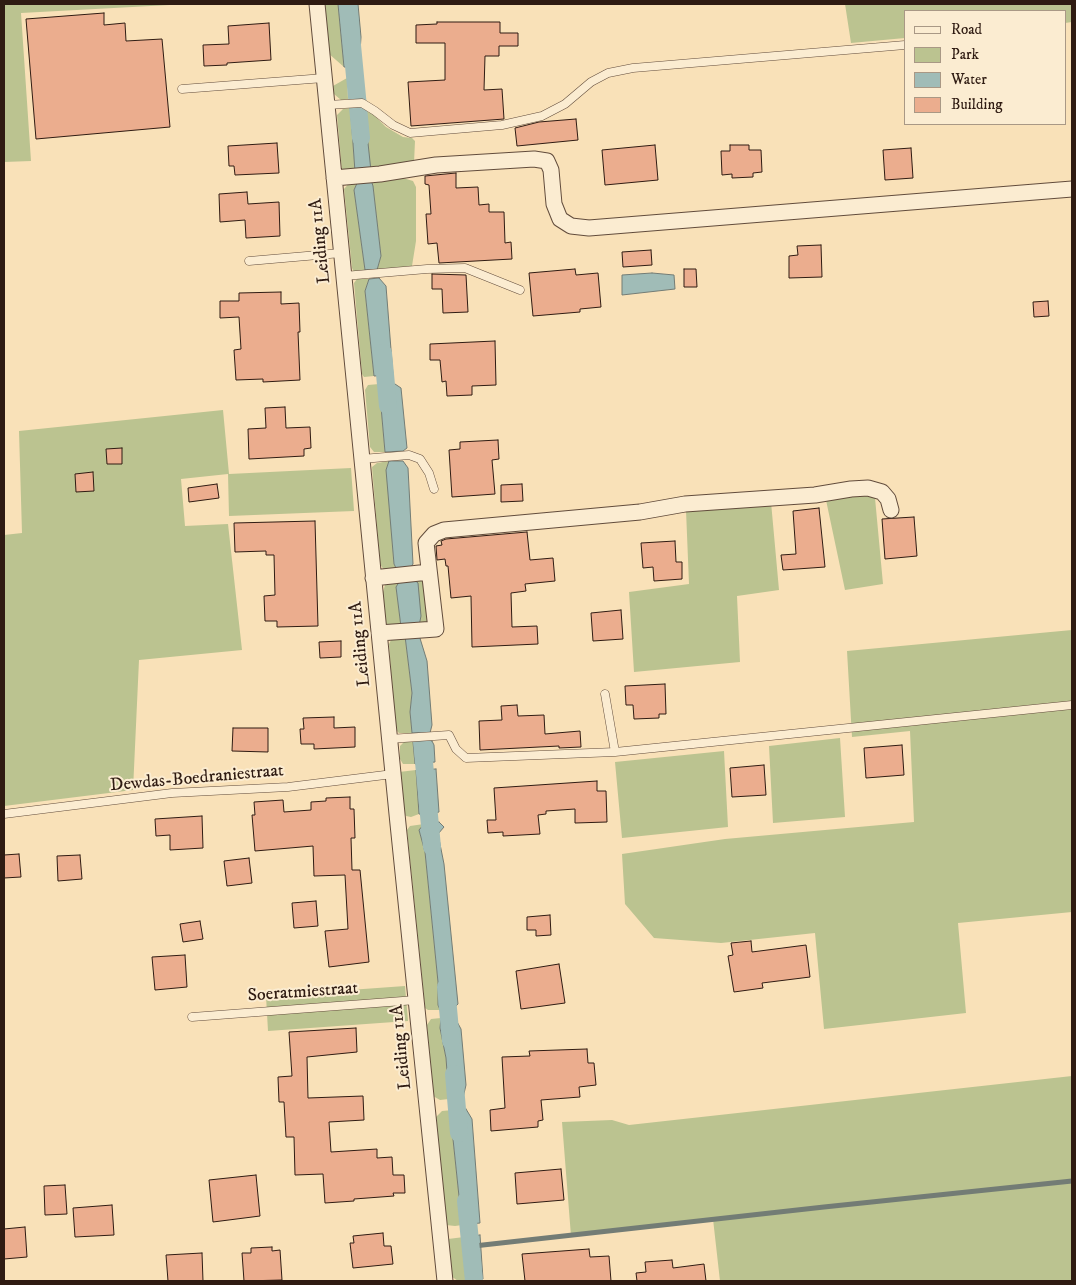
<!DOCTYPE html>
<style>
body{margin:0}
#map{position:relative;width:1076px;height:1285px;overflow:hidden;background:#f9e1b8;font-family:"IM FELL DW Pica",serif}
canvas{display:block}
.frame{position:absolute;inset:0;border:5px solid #2f1b12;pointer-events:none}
.legend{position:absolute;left:904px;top:10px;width:162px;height:115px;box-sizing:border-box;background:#fbecd1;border:1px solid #a99885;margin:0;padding:6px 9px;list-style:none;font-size:15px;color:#2f1b12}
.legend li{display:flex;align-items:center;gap:10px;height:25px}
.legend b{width:25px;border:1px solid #a99885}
</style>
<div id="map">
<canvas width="1076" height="1285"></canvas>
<div class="frame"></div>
<ul class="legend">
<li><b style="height:6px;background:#fbecd1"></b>Road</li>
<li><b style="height:14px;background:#bbc390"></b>Park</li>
<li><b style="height:14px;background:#a0bcb7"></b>Water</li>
<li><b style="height:14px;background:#ebad8e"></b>Building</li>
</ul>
</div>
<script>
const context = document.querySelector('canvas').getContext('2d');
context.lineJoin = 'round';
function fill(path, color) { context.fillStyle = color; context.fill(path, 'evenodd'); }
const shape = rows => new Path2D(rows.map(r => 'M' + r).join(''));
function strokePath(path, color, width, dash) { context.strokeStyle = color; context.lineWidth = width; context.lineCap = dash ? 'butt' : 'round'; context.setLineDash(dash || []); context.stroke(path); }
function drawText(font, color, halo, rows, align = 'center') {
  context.font = font + ' "IM FELL DW Pica",serif'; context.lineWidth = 4; context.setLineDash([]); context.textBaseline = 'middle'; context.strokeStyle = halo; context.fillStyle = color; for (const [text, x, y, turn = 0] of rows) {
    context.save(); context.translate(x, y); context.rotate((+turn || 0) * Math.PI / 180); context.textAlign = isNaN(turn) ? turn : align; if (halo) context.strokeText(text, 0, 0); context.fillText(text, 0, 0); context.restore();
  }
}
fill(shape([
 [4,4,188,4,21,13,31,161,4,162],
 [324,4,338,4,344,67,328,53],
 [845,4,1072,4,1072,22,1065,23,1065,11,905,11,905,38,851,43],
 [347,78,348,99,341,100,334,94,333,86],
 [351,108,372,113,386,127,403,137,412,138,415,141,414,163,371,171,351,116,355,172,342,172,337,115,343,109],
 [403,178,413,181,416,187,416,241,412,266,377,270,381,256,373,187,371,180],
 [351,181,358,181,354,190,365,270,354,272,352,268,344,189],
 [357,279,369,279,365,291,374,376,364,377,362,374,354,283],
 [379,384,385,452,374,452,370,447,365,390,368,385],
 [223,410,229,474,351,468,354,511,229,516,228,474,181,479,185,526,228,524,242,650,139,660,133,790,4,806,4,535,22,533,19,431],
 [389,461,387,470,394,564,397,570,384,570,380,564,372,467,377,463],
 [866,493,875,498,883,584,845,590,826,500],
 [771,502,779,590,737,596,740,662,634,672,629,592,689,584,686,510],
 [423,577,429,622,419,626,412,578],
 [401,579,396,587,401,627,388,626,385,621,383,592,385,585,392,580],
 [1072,630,1072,912,958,923,966,1013,824,1029,815,933,721,943,654,938,625,904,622,854,725,839,914,822,910,731,852,737,847,651],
 [405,636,412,693,410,712,412,733,399,733,395,729,389,644,392,638],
 [840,738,845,817,773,823,769,746],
 [404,742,413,742,415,764,403,764,400,759,400,746],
 [724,751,728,827,622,838,615,762],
 [416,770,419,814,411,817,406,816,403,811,399,772],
 [424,824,419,830,425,852,438,982,438,1005,440,1010,428,1010,425,1008,407,830,410,826],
 [405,986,408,1021,268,1031,266,996],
 [441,1018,440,1028,446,1058,449,1099,440,1100,433,1096,427,1025,431,1019],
 [1072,1076,1072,1281,720,1281,713,1219,571,1236,562,1122,612,1120,629,1125],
 [453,1110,451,1120,462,1225,455,1226,446,1225,436,1117,442,1111],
 [464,1237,468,1280,458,1281,451,1276,448,1239]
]), '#bbc390');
const water = shape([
 [338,4,358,4,361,37,359,67,344,67,338,4],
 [351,115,365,115,371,171,355,172,351,115],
 [371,180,373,186,381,256,377,270,365,270,354,190,358,181,371,180],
 [652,273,674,275,675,289,622,295,622,275,652,273],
 [379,278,386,286,393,375,374,376,365,291,369,279,379,278],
 [379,384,395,384,401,388,407,448,403,451,385,452,379,384],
 [389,461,403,461,408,468,413,564,409,570,397,570,394,564,386,470,389,461],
 [412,578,418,583,421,616,419,626,401,627,396,587,401,579,412,578],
 [419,635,427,661,432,725,430,733,412,733,410,712,412,693,405,636,419,635],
 [432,741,434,745,435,762,415,764,413,742,432,741],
 [436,769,439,812,426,815,419,814,416,770,436,769],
 [439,822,444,827,438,834,444,864,458,1004,453,1009,440,1010,438,1005,438,982,425,852,419,830,424,824,439,822],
 [441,1018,455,1018,461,1029,466,1085,463,1098,449,1099,446,1058,440,1028,441,1018],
 [466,1109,472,1119,480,1223,462,1225,451,1120,453,1110,466,1109],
 [480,1235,483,1279,468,1280,464,1237,480,1235]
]);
fill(water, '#a0bcb7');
strokePath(water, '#737c75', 1);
strokePath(shape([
 [474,1246,824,1207,1072,1181]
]), '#737c75', 5);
strokePath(shape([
 [348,4,361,138],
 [383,353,388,406],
 [422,741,432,847],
 [446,987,451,1041],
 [454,1074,459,1133],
 [466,1201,474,1281]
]), '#a0bcb7', 18);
const building = shape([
 [104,13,104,25,125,23,126,41,162,39,170,127,36,139,26,19,104,13],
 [437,22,500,22,500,33,518,33,518,46,499,46,499,56,485,56,484,90,502,89,504,119,411,126,408,82,445,80,445,43,416,43,416,25,437,24,437,22],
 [269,23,271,60,227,63,227,65,204,66,203,45,229,44,228,26,269,23],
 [576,119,578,140,517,146,515,128,539,122,576,119],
 [277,143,279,173,235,175,234,166,229,166,228,146,277,143],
 [655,145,658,180,605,185,602,150,655,145],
 [730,145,749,145,749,150,761,150,762,172,753,173,753,177,732,178,732,174,722,175,721,151,730,151,730,145],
 [911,148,913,178,885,180,883,150,911,148],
 [456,173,456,188,478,187,479,205,489,204,489,212,504,212,505,243,511,242,512,259,439,263,437,243,428,244,426,214,431,214,429,185,425,184,425,176,456,173],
 [247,192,248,204,279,202,280,236,246,238,245,220,220,222,219,194,247,192],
 [821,245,822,277,789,278,789,256,798,255,797,246,821,245],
 [651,250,652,265,623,267,622,252,651,250],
 [575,269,576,275,598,273,601,307,580,309,580,312,533,316,529,273,575,269],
 [684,269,696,269,697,287,684,287,684,269],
 [432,274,466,275,468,312,443,313,442,289,432,289,432,274],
 [281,292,281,304,299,303,300,332,298,332,300,380,263,382,263,379,236,380,234,350,241,349,239,317,220,318,220,301,239,301,239,293,281,292],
 [1048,301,1049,316,1034,317,1033,302,1048,301],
 [495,341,496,385,472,386,472,395,447,396,446,381,442,382,440,360,430,360,430,344,495,341],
 [285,407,286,428,310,427,311,448,304,449,304,456,249,459,248,429,266,428,265,408,285,407],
 [498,440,499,459,492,460,495,494,452,497,449,450,460,449,460,442,498,440],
 [122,448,122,464,107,464,106,449,122,448],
 [93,472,94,491,76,492,75,474,93,472],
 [217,484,219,498,189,502,188,488,217,484],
 [522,484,523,501,501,502,501,485,522,484],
 [819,508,825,567,783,570,781,555,796,554,793,511,819,508],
 [914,517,917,556,885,559,882,519,914,517],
 [315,521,318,626,277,627,277,621,265,621,264,596,275,595,274,555,266,555,266,551,235,552,234,523,315,521],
 [527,532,530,560,553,558,555,581,525,584,526,591,511,593,512,627,537,626,538,644,472,647,471,596,451,598,448,566,446,566,445,559,437,560,436,546,442,545,441,541,446,539,527,532],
 [675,541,676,562,682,562,682,579,654,581,653,567,643,568,641,543,675,541],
 [621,610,623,639,593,641,591,613,621,610],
 [341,641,341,657,320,658,319,642,341,641],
 [665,684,666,714,659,714,659,718,634,719,633,705,626,705,625,686,665,684],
 [517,705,518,716,544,715,545,734,580,731,581,747,559,748,559,746,480,750,479,721,502,720,501,706,517,705],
 [334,717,334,728,355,727,355,747,314,749,314,744,301,744,300,729,304,729,303,718,334,717],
 [233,728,268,728,268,752,232,751,233,728],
 [902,745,904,775,866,778,864,748,902,745],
 [764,765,766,795,732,797,730,768,764,765],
 [597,781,597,791,606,791,607,822,575,823,575,809,546,811,546,814,538,815,540,834,503,836,503,832,488,833,487,820,496,820,494,788,597,781],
 [350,797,350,809,354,809,355,838,351,838,352,870,360,870,369,962,329,967,325,931,348,929,345,875,314,876,313,846,255,851,252,815,255,815,254,802,283,800,284,812,311,810,311,802,326,801,326,798,350,797],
 [202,816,203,848,170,850,170,835,156,836,155,819,202,816],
 [19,854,21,877,4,878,4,855,19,854],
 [80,855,82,879,58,881,57,856,80,855],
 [249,858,252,883,227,886,224,861,249,858],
 [316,901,318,926,294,928,292,903,316,901],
 [550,915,551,935,536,936,536,930,527,930,527,917,550,915],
 [200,921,203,939,183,942,180,924,200,921],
 [751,941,752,952,806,945,810,977,762,983,763,988,734,992,728,956,733,955,731,943,751,941],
 [185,955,187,987,155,990,152,957,185,955],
 [559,964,565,1003,521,1009,516,971,559,964],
 [356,1028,357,1052,307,1057,308,1098,363,1096,364,1120,329,1122,331,1152,377,1149,377,1158,392,1157,393,1175,404,1175,405,1193,393,1193,394,1196,354,1199,354,1201,325,1203,323,1174,295,1175,294,1137,286,1137,284,1102,279,1102,278,1077,292,1076,289,1032,356,1028],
 [587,1049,588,1063,594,1063,596,1085,579,1087,580,1097,541,1100,543,1120,538,1121,538,1127,491,1131,490,1110,505,1108,502,1057,530,1056,529,1051,587,1049],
 [561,1169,564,1200,517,1204,515,1173,561,1169],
 [256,1175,260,1216,213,1222,209,1180,256,1175],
 [65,1185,67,1214,45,1215,44,1186,65,1185],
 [112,1205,114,1235,75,1237,73,1208,112,1205],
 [25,1227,27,1257,4,1259,4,1229,25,1227],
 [383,1233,384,1246,391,1246,393,1264,353,1268,350,1243,354,1243,353,1236,383,1233],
 [272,1247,272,1251,280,1250,282,1280,244,1281,242,1253,251,1253,251,1248,272,1247],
 [589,1249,590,1257,609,1256,611,1281,525,1281,522,1254,589,1249],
 [202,1253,203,1281,168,1281,166,1255,202,1253],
 [672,1260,673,1268,704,1264,706,1281,637,1281,636,1273,646,1272,645,1262,672,1260]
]);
fill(building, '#ebad8e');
strokePath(building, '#2f1b12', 1);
const lane = shape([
 [182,89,324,78],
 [327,105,362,103,375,111,393,125,410,133,502,125,542,116,565,104,591,82,608,73,633,68,905,45],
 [249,261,341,253],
 [344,276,427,269,465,268,520,290],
 [362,459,409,455,420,459,429,473,434,489],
 [605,694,615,752],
 [389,739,449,735,456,749,466,758,615,752,1072,705],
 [4,814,172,793,288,787,393,774],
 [192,1017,416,1000]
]);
const street = shape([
 [317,4,398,824,445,1281],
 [334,178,380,174,436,165,534,159,547,161,551,170,554,204,560,219,571,226,589,228,1072,189],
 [373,578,429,572],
 [379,633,436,629,426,543,434,534,444,530,640,512,685,504,815,495,851,489,868,488,882,492,888,499,891,510]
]);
strokePath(lane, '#624c3c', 9);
strokePath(street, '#624c3c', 17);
strokePath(lane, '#fbecd1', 8);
strokePath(street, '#fbecd1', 15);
drawText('18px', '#2f1b12', '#fbecd1', [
 ["Leiding 11A",321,241,-96],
 ["Leiding 11A",361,644,-96],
 ["Dewdas-Boedraniestraat",197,779,-5],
 ["Soeratmiestraat",303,993,-4],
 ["Leiding 11A",402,1047,-96]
]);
</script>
